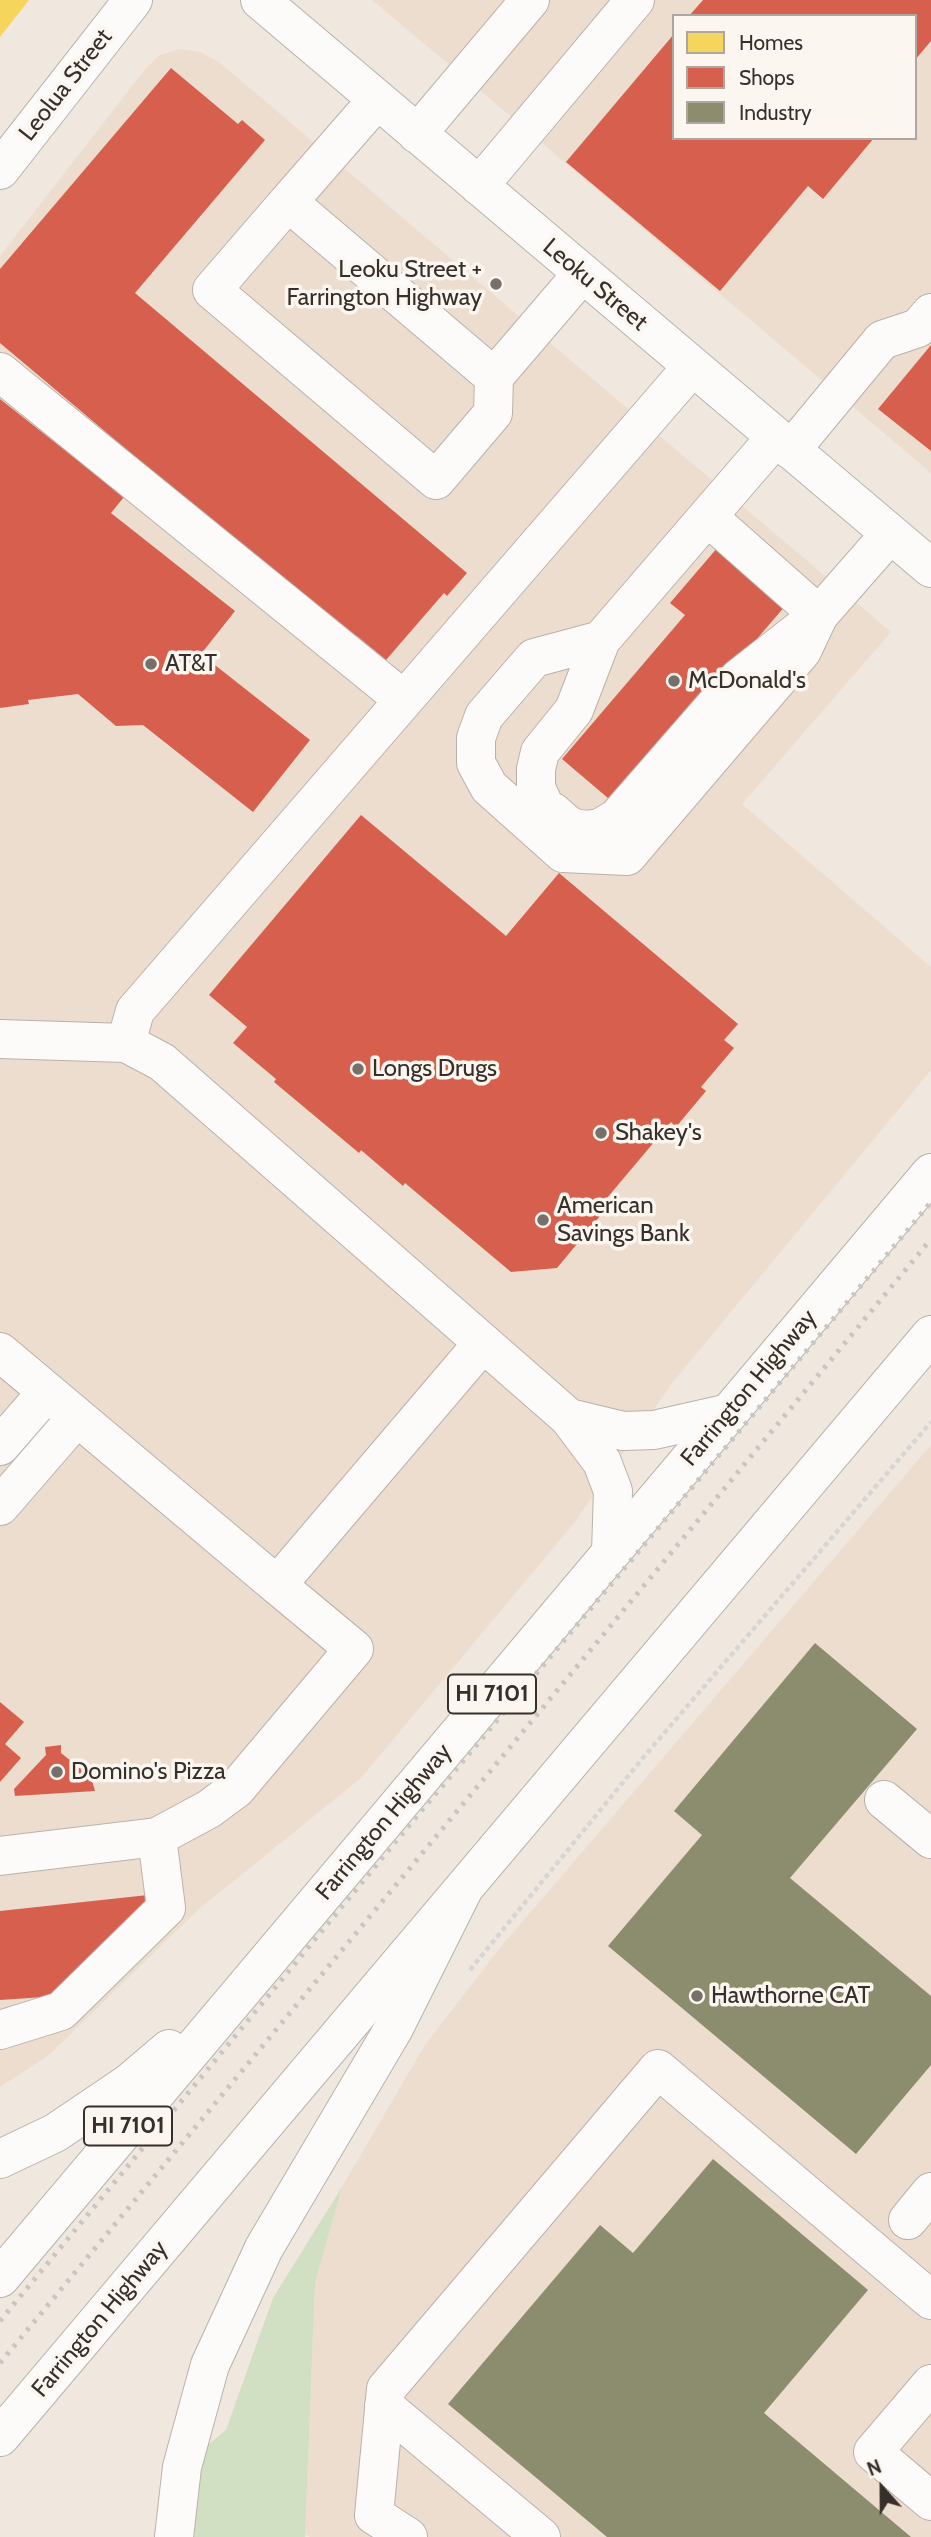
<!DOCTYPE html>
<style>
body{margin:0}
#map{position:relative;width:931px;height:2537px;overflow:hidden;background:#f0e7df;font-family:Cabin,sans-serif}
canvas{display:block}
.legend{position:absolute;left:672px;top:14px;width:245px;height:126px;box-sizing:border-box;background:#fcf6f0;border:2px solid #ada6a1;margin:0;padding:9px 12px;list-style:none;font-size:21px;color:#362f2a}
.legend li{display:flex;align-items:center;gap:14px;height:35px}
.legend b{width:35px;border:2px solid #ada6a1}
.north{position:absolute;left:847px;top:2453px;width:70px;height:70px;-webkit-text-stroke:5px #fcf6f0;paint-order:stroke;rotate:339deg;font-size:19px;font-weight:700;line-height:28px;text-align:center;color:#362f2a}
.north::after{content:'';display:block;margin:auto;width:24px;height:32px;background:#362f2a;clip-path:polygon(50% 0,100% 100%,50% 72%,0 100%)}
</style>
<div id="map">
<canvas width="931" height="2537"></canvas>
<ul class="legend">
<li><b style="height:19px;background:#f6d55c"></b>Homes</li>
<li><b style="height:19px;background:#d6604d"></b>Shops</li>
<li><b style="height:19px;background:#8c8c6e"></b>Industry</li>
</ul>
<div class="north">N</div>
</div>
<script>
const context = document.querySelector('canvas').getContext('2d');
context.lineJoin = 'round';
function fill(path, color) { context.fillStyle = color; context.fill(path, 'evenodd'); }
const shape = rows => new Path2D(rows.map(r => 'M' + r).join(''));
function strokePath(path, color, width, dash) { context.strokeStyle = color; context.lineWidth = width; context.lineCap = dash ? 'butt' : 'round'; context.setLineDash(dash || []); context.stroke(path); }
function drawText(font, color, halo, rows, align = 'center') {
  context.font = font + ' Cabin,sans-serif'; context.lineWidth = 7; context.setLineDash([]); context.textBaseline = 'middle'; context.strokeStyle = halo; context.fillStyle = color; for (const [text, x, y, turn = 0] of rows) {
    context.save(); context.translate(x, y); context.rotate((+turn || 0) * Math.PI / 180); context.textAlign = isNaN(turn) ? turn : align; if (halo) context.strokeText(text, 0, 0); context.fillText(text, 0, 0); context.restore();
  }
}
fill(shape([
 [372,0,931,0,931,473,483,93],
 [674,16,915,16,915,138,674,138],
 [180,49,200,52,219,62,891,632,742,804,931,967,931,1070,673,1382,574,1523,361,1778,199,1909,49,2055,0,2087,0,256,146,68,160,55],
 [931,1445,931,2537,310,2537,305,2534,315,2283,342,2187,425,2045,500,1948]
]), '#edddcf');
fill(shape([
 [342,2187,315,2283,305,2537,193,2537,202,2450,226,2430,273,2298]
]), '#d1dfc2');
fill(shape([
 [0,0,29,0,0,37]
]), '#f6d55c');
fill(shape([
 [703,0,931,0,931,41,915,60,915,16,689,16],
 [674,34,674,138,874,138,823,199,808,186,720,291,566,162],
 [171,68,238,124,242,120,265,140,135,293,467,573,447,596,444,593,386,660,357,636,353,640,0,343,0,269],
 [931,345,931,451,878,409],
 [0,399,124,497,111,513,235,611,201,654,310,740,253,812,143,725,116,726,78,694,28,700,29,704,0,708],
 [718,547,786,605,615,804,562,759,685,615,670,603],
 [361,815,506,936,559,873,738,1024,724,1040,734,1048,701,1087,706,1091,676,1127,671,1122,596,1211,601,1215,557,1268,511,1272,405,1183,403,1186,361,1150,359,1153,274,1082,276,1079,233,1043,247,1027,209,995],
 [0,1702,24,1722,5,1744,21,1758,0,1782],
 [61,1745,61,1753,91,1777,95,1791,15,1796,14,1789,46,1755,45,1747],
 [148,1895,150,1907,59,1996,0,2000,0,1911]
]), '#d6604d');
fill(shape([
 [815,1643,917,1729,790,1878,931,1996,931,2065,856,2154,608,1946,702,1835,674,1811],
 [713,2159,868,2290,764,2413,911,2537,607,2537,448,2404,600,2225,633,2253]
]), '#8c8c6e');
const minor = shape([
 [260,0,931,568],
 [417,134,530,0],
 [0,170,133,0],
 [479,186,635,0],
 [288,202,377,100],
 [0,372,404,700],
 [494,377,288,202,212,290,436,480,493,413,494,377,582,274],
 [776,437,601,640,534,658,484,716,476,738,476,763,489,787,563,853,627,856,802,651,819,615,890,534],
 [791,450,882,340,918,328,931,313],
 [543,803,536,788,536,769,540,752,574,710,601,640],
 [553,812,570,827,585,830,600,828,617,818,739,678,819,615,708,517],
 [0,1039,126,1043,135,1011,692,367],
 [126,1043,162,1062,569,1418,602,1462,613,1491,611,1552],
 [0,1352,277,1585,483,1343],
 [569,1418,623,1431,654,1430,729,1413],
 [0,1446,47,1392],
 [0,1506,77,1417],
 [884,1800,931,1839],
 [0,1856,157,1837,209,1809,236,1789,354,1649,277,1585],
 [0,2030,61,2011,166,1908,157,1837],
 [908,2220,931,2192],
 [931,2384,873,2452,931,2501],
 [384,2406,541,2537],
 [408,2537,374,2515,386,2389,658,2069,931,2300]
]);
const major = shape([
 [0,2159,55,2133,129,2083,169,2049],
 [0,2278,931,1173],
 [0,2437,931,1335]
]);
const highway = shape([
 [174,2537,182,2467,210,2365,264,2248,394,2028,463,1890]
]);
strokePath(minor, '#b9b2ab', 40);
strokePath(major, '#b9b2ab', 40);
strokePath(highway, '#b9b2ab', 40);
strokePath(shape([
 [470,1970,642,1759,931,1422]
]), '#d8d6d4', 4.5, [5, 3.5]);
strokePath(minor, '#fdfbfa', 38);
strokePath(major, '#fdfbfa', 38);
strokePath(highway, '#fdfbfa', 38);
strokePath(shape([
 [0,2321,392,1846,931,1202],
 [0,2363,931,1239]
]), '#c8c5c3', 5, [3.5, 7]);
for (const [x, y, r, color] of [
 [496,284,7,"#776f69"],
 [151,664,7,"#776f69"],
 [674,681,7,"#776f69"],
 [358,1069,7,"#776f69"],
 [601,1133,7,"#776f69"],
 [543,1220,7,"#776f69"],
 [57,1772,7,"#776f69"],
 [697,1996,7,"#776f69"]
]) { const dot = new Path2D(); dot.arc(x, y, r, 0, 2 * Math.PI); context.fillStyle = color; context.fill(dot); strokePath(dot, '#fcf6f0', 2.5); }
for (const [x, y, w] of [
 [492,1694,88],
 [128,2126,88]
]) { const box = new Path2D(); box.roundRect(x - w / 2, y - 19.5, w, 39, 5); context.fillStyle = '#fcf6f0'; context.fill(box); strokePath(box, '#362f2a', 2); }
drawText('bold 23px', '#362f2a', null, [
 ["HI 7101",492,1694],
 ["HI 7101",128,2126]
]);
drawText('24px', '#362f2a', '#fcf6f0', [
 ["Leolua Street",66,85,-52],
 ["Leoku Street",595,285,40],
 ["Farrington Highway",749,1388,-50],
 ["Farrington Highway",384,1822,-50],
 ["Farrington Highway",100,2319,-50]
]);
drawText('24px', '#362f2a', '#fcf6f0', [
 ["Leoku Street +",482,270,"right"],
 ["Farrington Highway",482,298,"right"],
 ["AT&T",165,664],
 ["McDonald's",688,681],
 ["Longs Drugs",372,1069],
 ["Shakey's",615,1133],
 ["American",557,1206],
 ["Savings Bank",557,1234],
 ["Domino's Pizza",71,1772],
 ["Hawthorne CAT",711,1996]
], 'left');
</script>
